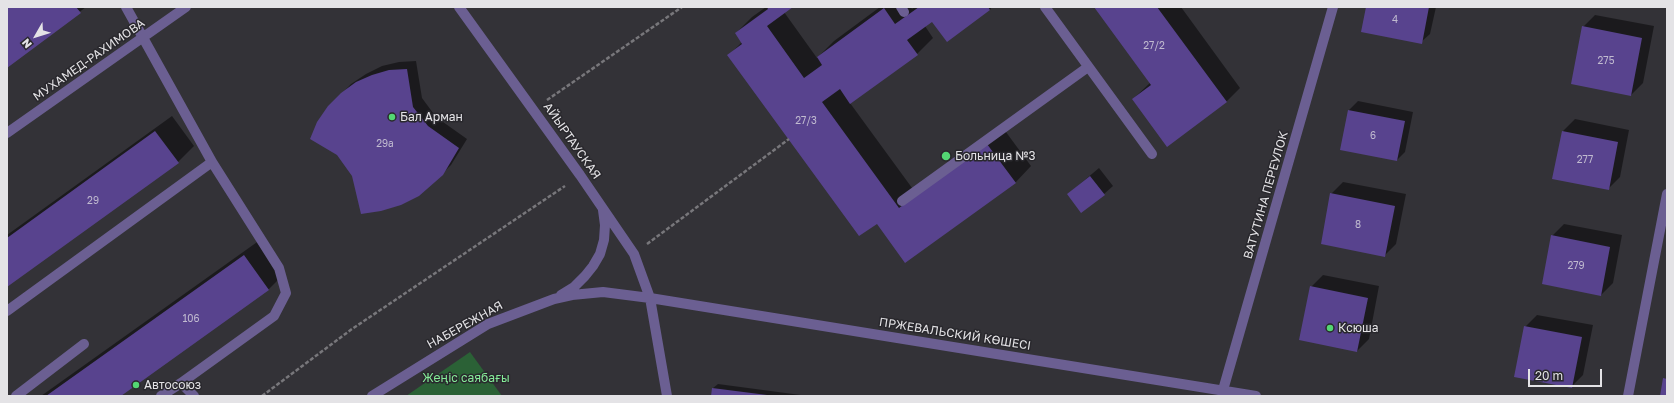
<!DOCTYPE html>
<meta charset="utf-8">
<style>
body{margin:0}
#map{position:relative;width:1674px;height:403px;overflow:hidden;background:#333237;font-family:"Golos Text",sans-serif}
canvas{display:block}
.frame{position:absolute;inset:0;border:8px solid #e4e3e6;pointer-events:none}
.north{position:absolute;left:16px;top:16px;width:40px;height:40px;-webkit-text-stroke:3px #29282d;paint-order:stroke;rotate:231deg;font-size:11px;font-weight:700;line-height:16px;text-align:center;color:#e4e3e6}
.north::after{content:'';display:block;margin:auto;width:14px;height:18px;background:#e4e3e6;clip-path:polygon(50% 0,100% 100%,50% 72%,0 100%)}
.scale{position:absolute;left:1528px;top:369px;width:74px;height:18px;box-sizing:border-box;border:2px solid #e4e3e6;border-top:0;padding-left:5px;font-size:12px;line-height:14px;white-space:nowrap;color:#e4e3e6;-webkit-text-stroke:3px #29282d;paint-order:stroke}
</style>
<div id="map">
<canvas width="1674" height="403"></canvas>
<div class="frame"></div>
<div class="north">N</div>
<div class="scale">20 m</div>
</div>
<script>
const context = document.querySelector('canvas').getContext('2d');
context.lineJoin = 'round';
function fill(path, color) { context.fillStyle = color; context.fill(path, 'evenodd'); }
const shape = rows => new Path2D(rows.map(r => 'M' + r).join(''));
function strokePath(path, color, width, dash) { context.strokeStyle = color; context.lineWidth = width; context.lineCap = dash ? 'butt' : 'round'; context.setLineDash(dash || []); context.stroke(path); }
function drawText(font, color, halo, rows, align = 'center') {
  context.font = font + ' "Golos Text",sans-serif'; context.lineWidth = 3; context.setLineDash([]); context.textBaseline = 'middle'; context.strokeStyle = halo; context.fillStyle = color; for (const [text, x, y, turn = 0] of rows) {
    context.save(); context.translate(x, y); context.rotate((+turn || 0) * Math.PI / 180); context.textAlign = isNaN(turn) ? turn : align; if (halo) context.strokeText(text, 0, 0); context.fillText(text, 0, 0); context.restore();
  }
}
fill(shape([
 [470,352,502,396,406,396]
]), '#2b6136');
fill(shape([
 [7,7,86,7,7,67],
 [766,7,792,7,784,12,817,58,834,41,880,7,911,7,912,9,914,7,992,7,990,10,932,21,925,26,933,38,917,54,850,103,915,192,1003,128,1031,166,1015,183,877,222,729,55,742,42,736,33,752,17],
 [1095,7,1181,7,1240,88,1226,102,1133,99,1151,82],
 [1367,7,1436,7,1430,34,1421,42],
 [1595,15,1654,26,1643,83,1631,95,1583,27],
 [416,61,422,98,436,117,467,139,451,165,431,185,353,176,329,107,351,84,366,74,382,66,399,62],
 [1358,101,1413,112,1405,152,1397,160,1341,149,1349,110],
 [172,116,194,146,178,162,7,286,7,235],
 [1575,119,1629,130,1620,177,1608,189,1563,131],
 [1099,168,1113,186,1104,194,1068,194],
 [1343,182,1406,194,1396,244,1384,256,1331,194],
 [1564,224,1622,235,1613,283,1601,295,1552,236],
 [260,240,285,273,269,289,119,396,41,396],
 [1323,275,1379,286,1369,339,1357,351,1311,287],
 [1537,315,1593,325,1583,375,1571,387,1525,327],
 [718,384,808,396,712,396,713,388]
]), '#0007');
fill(shape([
 [7,7,76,7,81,13,7,68],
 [767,7,793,7,767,26,804,78,822,65,817,57,884,8,895,24,919,7,988,7,990,10,947,42,932,22,907,40,918,55,850,104,840,89,822,102,899,208,987,144,1016,183,905,263,877,224,859,236,727,55,742,44,735,33,768,9],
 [1094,7,1157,7,1227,102,1167,147,1132,99,1151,85],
 [1366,7,1429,7,1422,44,1361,32],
 [1582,26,1642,38,1631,96,1571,84],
 [407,69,413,107,428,126,459,148,443,175,419,196,401,205,381,211,361,214,352,176,337,155,310,139,317,122,328,106,341,93,356,82,372,75,389,70],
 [1348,110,1405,121,1397,161,1340,150],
 [155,131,179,163,7,287,7,238],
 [1562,131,1618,142,1609,190,1552,179],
 [1090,176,1105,195,1081,213,1067,194],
 [1330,193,1395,206,1385,257,1321,244],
 [1551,235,1610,247,1601,296,1542,284],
 [244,255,269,290,121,396,46,396],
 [1310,286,1368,298,1357,352,1299,340],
 [1524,326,1582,337,1572,388,1514,377],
 [1663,378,1667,379,1667,396,1660,396],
 [712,388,767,395,767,396,711,396]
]), '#58438e');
strokePath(shape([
 [547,100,682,7],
 [647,244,789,139],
 [262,396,352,329,565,186]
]), '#78777b', 2.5, [4, 2]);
strokePath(shape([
 [126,7,212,162,279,268,286,293,274,316,181,383,194,396],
 [459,7,580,175,634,254,650,298,667,396],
 [901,7,904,12],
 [1045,7,1152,154],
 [7,133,186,7],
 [902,201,1088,67],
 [561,295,574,287,585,276,593,266,600,254,604,240,605,225,603,210],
 [7,311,212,162],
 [1223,390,1333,7],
 [16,396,84,344],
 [161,396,181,383],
 [372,396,488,324,554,299,572,295,603,292,650,298,1256,396],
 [1628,396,1667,194]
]), '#6b5f92', 10);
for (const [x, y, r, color] of [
 [392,117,4,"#53d673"],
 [946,156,5,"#53d673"],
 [1330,328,4,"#53d673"],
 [136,385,4,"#53d673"]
]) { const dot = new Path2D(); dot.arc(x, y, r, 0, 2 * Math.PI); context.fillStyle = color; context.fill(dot); strokePath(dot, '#29282d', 1.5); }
drawText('10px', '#c1bbd0', null, [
 ["4",1395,20],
 ["27/2",1154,46],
 ["275",1606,61],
 ["27/3",806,121],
 ["6",1373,136],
 ["29а",385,144],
 ["277",1585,160],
 ["29",93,201],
 ["8",1358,225],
 ["279",1576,266],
 ["106",191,319]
]);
drawText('12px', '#e4e3e6', '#29282d', [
 ["МУХАМЕД-РАХИМОВА",89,60,-35],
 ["АЙЫРТАУСКАЯ",572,141,55],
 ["ВАТУТИНА ПЕРЕУЛОК",1266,195,-74],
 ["НАБЕРЕЖНАЯ",465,325,-29],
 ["ПРЖЕВАЛЬСКИЙ КӨШЕСІ",955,334,9]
]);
drawText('12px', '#e4e3e6', '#29282d', [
 ["Бал Арман",400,117],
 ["Больница №3",955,156],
 ["Ксюша",1338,328],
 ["Автосоюз",144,385]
], 'left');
drawText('12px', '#86ec99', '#29282d', [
 ["Жеңіс саябағы",466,378]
]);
</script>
